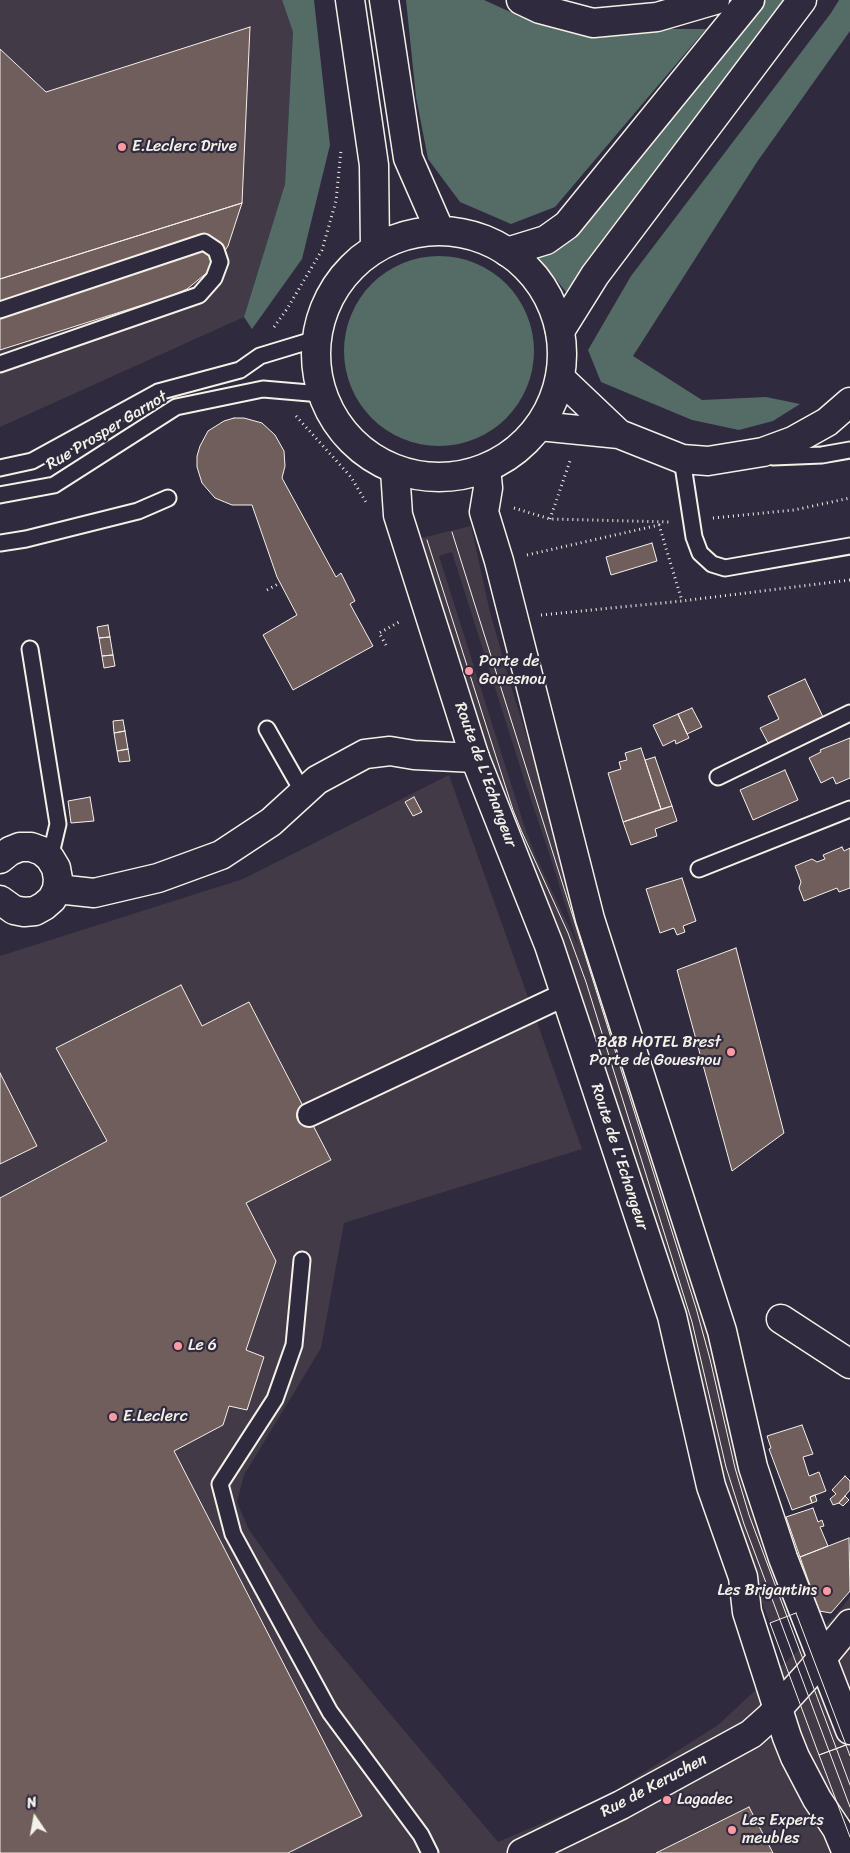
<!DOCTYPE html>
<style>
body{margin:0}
#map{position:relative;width:850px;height:1853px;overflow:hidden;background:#2f2a3d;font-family:Sriracha,sans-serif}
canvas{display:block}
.north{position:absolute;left:10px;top:1793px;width:50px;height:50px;-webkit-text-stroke:4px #2f2a3d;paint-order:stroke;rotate:348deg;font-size:14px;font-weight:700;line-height:20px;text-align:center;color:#f4f1e8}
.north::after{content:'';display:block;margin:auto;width:18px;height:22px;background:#f4f1e8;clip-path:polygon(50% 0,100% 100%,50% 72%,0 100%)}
</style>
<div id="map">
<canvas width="850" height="1853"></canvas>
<div class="north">N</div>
</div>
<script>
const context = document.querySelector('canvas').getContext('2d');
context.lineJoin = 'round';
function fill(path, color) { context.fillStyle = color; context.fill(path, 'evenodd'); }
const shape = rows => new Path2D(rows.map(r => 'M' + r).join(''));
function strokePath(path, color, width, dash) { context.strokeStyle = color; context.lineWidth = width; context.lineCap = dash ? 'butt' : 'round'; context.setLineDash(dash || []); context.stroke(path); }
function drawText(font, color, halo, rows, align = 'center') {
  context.font = font + ' Sriracha,sans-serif'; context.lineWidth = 4.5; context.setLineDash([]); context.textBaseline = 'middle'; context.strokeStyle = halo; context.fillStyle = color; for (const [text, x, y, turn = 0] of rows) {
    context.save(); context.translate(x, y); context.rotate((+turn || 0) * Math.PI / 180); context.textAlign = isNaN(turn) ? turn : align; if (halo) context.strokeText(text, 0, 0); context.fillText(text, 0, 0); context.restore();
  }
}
fill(shape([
 [0,0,282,0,293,31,285,184,244,317,0,427],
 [471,526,490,612,515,700,563,848,796,1613,770,1623,735,1531,518,841,421,538],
 [452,552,523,776,549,853,579,948,536,857,524,825,439,556],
 [449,775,582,1149,344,1223,321,1348,244,1475,237,1502,248,1528,318,1628,498,1842,610,1794,718,1725,834,1617,850,1597,850,1853,0,1853,0,956,243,879]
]), '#423a47');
fill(shape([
 [282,0,314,0,330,145,302,259,252,329,244,317,285,184,293,32],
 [406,0,484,0,537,24,595,38,670,29,706,29,555,207,511,224,460,202,428,159,416,97],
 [762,0,793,0,702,115,566,292,536,254,566,243],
 [839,0,850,0,850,31,757,162,633,356,702,400,766,397,800,404,773,421,739,430,692,420,601,382,588,350,631,276,831,13],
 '344 351a95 95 0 1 1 190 0a95 95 0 1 1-190 0Z'
]), '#556b66');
const building = shape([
 [250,27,242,203,0,279,0,49,46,92,250,27],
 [242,203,228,246,214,267,187,289,171,296,0,350,0,279,242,203],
 [234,418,244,418,262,423,275,435,284,451,285,466,282,478,336,577,341,573,355,601,350,604,373,646,293,690,263,635,297,615,277,577,252,505,232,505,215,498,202,483,197,467,197,456,200,446,208,431,224,421,234,418],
 [652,543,657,561,611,575,606,557,652,543],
 [108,625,110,637,99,638,97,627,108,625],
 [110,637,113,655,102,656,99,638,110,637],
 [113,655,115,666,104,668,102,656,113,655],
 [805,679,823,717,768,743,760,728,779,719,768,696,805,679],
 [692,708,702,727,687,734,678,714,692,708],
 [678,714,689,738,676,744,675,740,663,746,653,725,678,714],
 [123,720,125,731,114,733,113,721,123,720],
 [125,731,128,749,117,751,114,733,125,731],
 [850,738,850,778,836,784,833,777,821,783,809,758,821,752,820,750,850,738],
 [641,748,661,809,623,822,608,773,621,769,619,762,627,760,625,753,641,748],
 [128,749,130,761,119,762,117,751,128,749],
 [655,757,672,806,661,809,645,760,655,757],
 [785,770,798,800,753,820,740,790,785,770],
 [90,797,94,821,71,823,68,801,90,797],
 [414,797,422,812,413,816,405,802,414,797],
 [672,806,677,821,655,829,657,836,631,845,623,822,672,806],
 [842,847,844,851,850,848,850,888,839,892,837,888,804,901,799,888,801,882,795,866,812,859,817,862,825,859,823,855,842,847],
 [682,878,696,921,683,926,685,932,677,935,674,928,660,933,646,889,682,878],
 [736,948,784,1133,732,1171,677,970,736,948],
 [181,985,202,1026,249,1002,331,1160,246,1203,276,1261,246,1350,264,1357,247,1410,229,1406,223,1425,174,1451,362,1816,288,1853,0,1853,0,1198,107,1141,56,1048,181,985],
 [0,1073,37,1146,0,1164,0,1073],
 [802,1425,813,1454,803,1457,809,1476,819,1472,826,1491,810,1497,812,1503,792,1510,769,1449,771,1448,767,1436,802,1425],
 [845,1476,850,1481,850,1490,839,1503,833,1505,830,1499,836,1494,832,1490,845,1476],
 [815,1495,817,1501,812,1503,810,1497,815,1495],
 [845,1496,849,1500,843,1506,839,1503,845,1496],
 [813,1508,818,1522,822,1520,824,1526,820,1527,828,1546,800,1557,786,1517,813,1508],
 [849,1538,850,1591,831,1613,819,1611,800,1557,849,1538],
 [749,1807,773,1853,656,1853,749,1807]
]);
fill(building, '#705e5d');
strokePath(building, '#f4f1e8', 1);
const service = shape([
 [0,310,204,242,216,250,220,262,214,278,199,295,0,364],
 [773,457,822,455,850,450],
 [682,459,694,537,700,553,712,564,725,568,850,546],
 [0,468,32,461,158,392,240,370,260,356,316,339],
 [0,495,54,485,176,407,263,389,321,394],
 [0,543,26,539,138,511,168,498],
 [30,649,58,824,50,858],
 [267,729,304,794],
 [718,777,850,713],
 [699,869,850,809],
 [302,1260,294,1345,275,1399,220,1484,233,1534,330,1712,421,1835,430,1853]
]);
const pedestrian = shape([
 [309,1115,566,994]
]);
const minor = shape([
 [0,859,10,851,20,847,31,847,42,851,50,858,56,868,58,879,57,889,52,899,44,906,35,911,24,912,14,910,0,900],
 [57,889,94,893,158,878,221,855,271,822,317,780,365,754,390,751,414,755,475,758],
 [781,1319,850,1364],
 [522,1853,621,1805,751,1734,770,1717,808,1675,850,1624]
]);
const tertiary = shape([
 [560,378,619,434],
 [539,426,619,434,682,459,708,461,763,452,793,441,827,422,850,402]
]);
const secondary = shape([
 [486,468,488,488,484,512,499,561,590,919,722,1331,753,1467,783,1558,850,1730],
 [395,470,398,515,475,758,549,945,672,1316,711,1486,743,1577,747,1612,787,1737,795,1757,817,1799,837,1829,847,1853]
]);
const primary = shape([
 [350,0,374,165,375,249],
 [384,0,408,158,440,231],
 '316 354a123 123 0 1 1 246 0a123 123 0 1 1-246 0Z'
]);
const trunk = shape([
 [521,0,540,9,593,23,657,17,715,0],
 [507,252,546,240,567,225,750,0],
 [560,331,595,275,802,0]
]);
strokePath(service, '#f4f1e8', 19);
strokePath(pedestrian, '#f4f1e8', 26);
strokePath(minor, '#f4f1e8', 31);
strokePath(tertiary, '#f4f1e8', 31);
strokePath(secondary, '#f4f1e8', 31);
strokePath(primary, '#f4f1e8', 31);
strokePath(trunk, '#f4f1e8', 31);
strokePath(shape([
 [274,327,287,309,322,250,336,201,341,150],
 [296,416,351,477,367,504],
 [514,508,550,519,669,522],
 [713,518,794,510,850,498],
 [550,519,571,458],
 [527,555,659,525,682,601],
 [267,590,280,583],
 [541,615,682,601,850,580],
 [386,645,379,633,401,621]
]), '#f4f1e8', 3, [1, 4]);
strokePath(service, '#2f2a3d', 15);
strokePath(pedestrian, '#2f2a3d', 22);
strokePath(minor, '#2f2a3d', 28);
strokePath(tertiary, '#2f2a3d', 28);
strokePath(secondary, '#2f2a3d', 28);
strokePath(primary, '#2f2a3d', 28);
strokePath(trunk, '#2f2a3d', 28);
strokePath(shape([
 [452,532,696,1308,710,1359,735,1468,749,1515,850,1785],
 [427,540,513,810,521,830,568,933,586,982,692,1322,726,1467,744,1524,850,1807],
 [796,1613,846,1745,819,1755,770,1623,796,1613],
 [850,1756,846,1745,819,1755,850,1837]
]), '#f4f1e8', 1);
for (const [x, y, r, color] of [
 [122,147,5,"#ff9aa2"],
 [469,671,5,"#ff9aa2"],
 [731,1052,5,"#ff9aa2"],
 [178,1346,5,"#ff9aa2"],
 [113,1417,5,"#ff9aa2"],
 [827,1591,5,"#ff9aa2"],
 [667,1800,5,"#ff9aa2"],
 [732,1830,5,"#ff9aa2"]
]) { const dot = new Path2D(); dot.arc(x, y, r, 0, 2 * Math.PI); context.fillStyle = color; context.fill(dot); strokePath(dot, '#2f2a3d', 2); }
drawText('16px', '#f4f1e8', '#2f2a3d', [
 ["E.Leclerc Drive",132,147],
 ["Porte de",479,662],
 ["Gouesnou",479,680],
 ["B&B HOTEL Brest",721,1043,"right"],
 ["Porte de Gouesnou",721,1061,"right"],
 ["Le 6",188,1346],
 ["E.Leclerc",123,1417],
 ["Les Brigantins",817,1591,"right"],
 ["Lagadec",677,1800],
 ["Les Experts",742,1821],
 ["meubles",742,1839]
], 'left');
drawText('16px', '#f4f1e8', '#2f2a3d', [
 ["Rue Prosper Garnot",107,431,-31],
 ["Route de L'Echangeur",485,775,70],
 ["Route de L'Echangeur",619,1157,72],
 ["Rue de Keruchen",654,1786,-28]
]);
</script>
